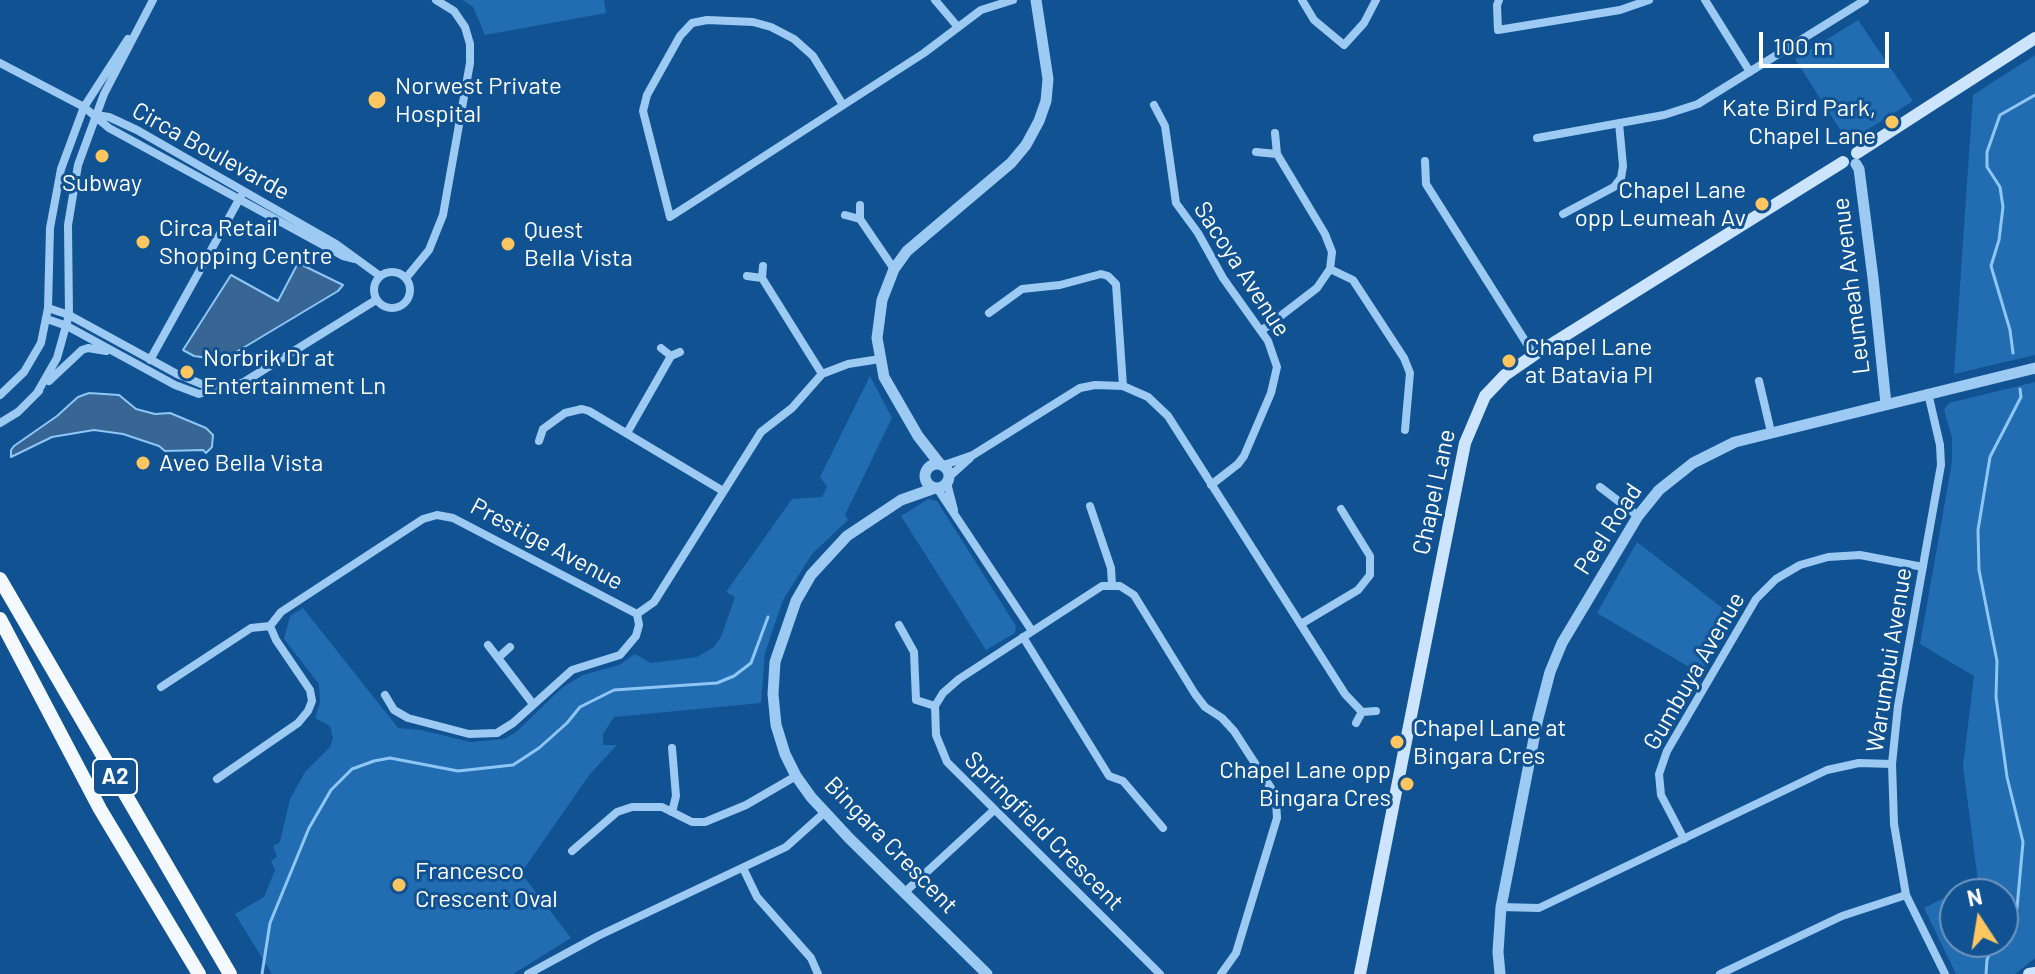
<!DOCTYPE html>
<style>
body{margin:0}
#map{position:relative;width:2035px;height:974px;overflow:hidden;background:#115292;font-family:Barlow,sans-serif}
canvas{display:block}
.north{position:absolute;left:1939px;top:878px;width:80px;height:80px;box-sizing:border-box;background:#115292;border:2px solid #7097be;border-radius:50%;rotate:348deg;font-size:22px;font-weight:700;line-height:32px;text-align:center;color:#fff}
.north::after{content:'';display:block;margin:auto;width:28px;height:36px;background:#ffc65f;clip-path:polygon(50% 0,100% 100%,50% 72%,0 100%)}
.scale{position:absolute;left:1759px;top:32px;width:130px;height:36px;box-sizing:border-box;border:4px solid #fff;border-top:0;padding-left:10px;font-size:24px;line-height:28px;white-space:nowrap;color:#fff;-webkit-text-stroke:6px #115292;paint-order:stroke}
</style>
<div id="map">
<canvas width="2035" height="974"></canvas>
<div class="north">N</div>
<div class="scale">100 m</div>
</div>
<script>
const context = document.querySelector('canvas').getContext('2d');
context.lineJoin = 'round';
function fill(path, color) { context.fillStyle = color; context.fill(path, 'evenodd'); }
const shape = rows => new Path2D(rows.map(r => 'M' + r).join(''));
function strokePath(path, color, width, dash) { context.strokeStyle = color; context.lineWidth = width; context.lineCap = dash ? 'butt' : 'round'; context.setLineDash(dash || []); context.stroke(path); }
function drawText(font, color, halo, rows, align = 'center') {
  context.font = font + ' Barlow,sans-serif'; context.lineWidth = 6; context.setLineDash([]); context.textBaseline = 'middle'; context.strokeStyle = halo; context.fillStyle = color; for (const [text, x, y, turn = 0] of rows) {
    context.save(); context.translate(x, y); context.rotate((+turn || 0) * Math.PI / 180); context.textAlign = isNaN(turn) ? turn : align; if (halo) context.strokeText(text, 0, 0); context.fillText(text, 0, 0); context.restore();
  }
}
fill(shape([
 [463,0,604,0,606,13,485,35,473,7],
 [1858,20,1913,101,1848,142,1795,59],
 [2035,55,2035,355,1954,374,1973,95],
 [870,376,892,418,845,515,848,520,812,554,783,600,765,653,761,703,614,717,603,734,603,745,617,745,590,774,521,873,571,938,513,974,272,974,235,914,264,897,275,870,271,861,277,857,273,846,280,842,290,799,305,772,330,747,333,738,330,726,315,718,320,703,319,684,284,639,290,616,303,608,398,728,421,730,470,742,504,739,516,732,563,687,583,675,619,665,635,654,651,663,697,657,714,647,721,637,735,597,726,592,792,499,822,497,827,487,820,477],
 [2035,382,2035,958,2015,974,1956,974,1924,908,1978,881,1963,766,1974,676,1920,644,1952,462,1952,438,1944,410,1949,403],
 [1955,894,2003,894,2003,942,1955,942],
 [928,499,937,501,1016,626,1015,633,986,650,901,516],
 [1637,542,1734,617,1701,674,1597,613]
]), '#226cb1');
const water = shape([
 [298,263,343,285,338,291,233,354,208,358,194,356,183,350,231,275,278,301,298,263],
 [89,393,119,395,136,409,155,414,170,413,206,428,213,435,212,447,206,453,203,450,165,451,159,446,123,434,94,430,52,437,11,457,11,450,14,446,57,416,78,397,89,393]
]);
fill(water, '#376695');
strokePath(water, '#8ec6f6', 2);
strokePath(shape([
 [2013,353,2010,330,1991,266,1999,240,2003,207,2000,187,1987,167,1987,152,2000,115,2035,95],
 [2003,921,2017,908,2023,842,2007,777,1996,697,1997,661,1979,570,1978,530,1990,457,2021,397,2020,389],
 [262,974,270,923,309,828,331,790,352,769,374,761,390,758,458,771,513,765,539,748,567,723,580,707,614,690,717,683,734,676,751,663,768,617],
 [1986,974,1987,960,1994,942]
]), '#8ec6f6', 3);
strokePath(shape([
 [935,0,957,26],
 [1302,0,1314,20,1344,45,1364,23,1376,0],
 [1499,0,1497,5,1498,30,1620,10,1649,0],
 [1705,0,1750,72],
 [0,63,84,107,109,128,343,256,355,259],
 [843,105,813,56,794,39,771,27,753,22,707,20,692,23,680,36,647,95,643,111,670,217,924,53,981,10,1013,0],
 [1154,105,1165,126,1176,203,1198,233,1223,278,1268,341,1277,367,1271,393,1244,456,1238,464,1211,485],
 [96,115,109,117,137,130,336,244,380,276],
 [1537,138,1664,115,1698,104,1865,0],
 [1256,152,1277,154],
 [1425,161,1426,184,1534,355],
 [1563,214,1614,187,1621,178,1623,166,1619,123],
 [845,215,860,219,860,205],
 [860,219,894,269],
 [1330,269,1353,280,1404,358,1410,373,1405,430],
 '374 290a18 18 0 1 1 36 0a18 18 0 1 1-36 0Z',
 [747,276,762,278,763,266],
 [406,278,429,250,443,215,470,63,470,44,465,27,454,11,436,0],
 [762,278,822,374],
 [48,308,69,315,177,374,216,390],
 [989,313,1022,289,1060,285,1101,274,1108,276,1116,284,1123,386],
 [47,319,67,326,175,385,199,394,244,382,376,300],
 [1261,331,1317,288,1330,269,1332,252,1325,234,1277,154,1275,133],
 [661,348,671,356,680,352],
 [150,360,241,196],
 [49,381,82,350,88,348,106,351],
 [1759,381,1771,432],
 [37,393,57,358,69,315,68,225,78,165,104,94,153,0],
 [1928,393,1940,445,1941,465,1898,706,1892,764,1894,824,1906,895,1945,974],
 [0,395,24,372,41,343,48,308,50,228,61,169,84,107,128,39],
 [0,423,18,412,39,391],
 [627,433,671,356],
 [539,441,543,429,565,413,582,409,589,411,723,491],
 [944,465,973,455,1080,388,1095,385,1123,386,1148,397,1168,416,1345,694,1362,712,1376,711],
 [950,476,970,458],
 [947,483,954,510],
 [1600,487,1638,516],
 [937,488,1032,631],
 [1090,506,1111,568,1112,585],
 [1301,624,1358,590,1370,575,1370,556,1341,509],
 [899,625,914,652,916,700,935,706],
 [1023,637,1109,776,1123,781,1163,828],
 [488,645,533,704],
 [498,658,510,647],
 [161,687,251,628,270,626],
 [385,695,394,710,408,718,469,734,497,733,513,723,572,670,620,655,636,636,639,625,637,614],
 [1356,723,1362,712],
 [217,779,298,723,308,711,312,701,310,690,276,640,270,626,281,612,423,519,437,515,453,518,637,614,654,602,761,432,792,408,822,374,848,364,880,359],
 [672,812,676,796,672,748],
 [1684,839,1661,795,1659,774,1667,751,1756,599,1776,579,1800,565,1828,557,1860,555,1923,567],
 [572,851,617,812,632,807,662,807,692,822,705,822,746,805,796,776],
 [743,868,757,897,811,958,818,974],
 [905,892,993,811],
 [1501,907,1539,908,1827,770,1859,763,1892,764],
 [528,974,598,936,786,847,824,813],
 [1160,974,947,762,936,735,935,706,943,693,959,679,1102,586,1120,586,1134,595,1195,694,1205,707,1222,718,1234,731,1271,788,1276,801,1277,818,1236,953,1221,974],
 [1720,974,1842,916,1906,895]
]), '#9dcaf3', 8);
strokePath(shape([
 [1856,164,1859,169,1873,278,1886,404],
 [939,463,918,436,884,377,877,338,882,300,894,269,907,251,1011,163,1026,145,1039,121,1046,101,1048,79,1036,0],
 '925 476a12 12 0 1 1 24 0a12 12 0 1 1-24 0Z',
 [935,488,901,500,847,536,811,575,796,601,775,662,773,694,776,725,785,754,796,776,811,797,849,838,987,974],
 [1500,974,1498,952,1501,907,1538,718,1550,672,1562,643,1638,516,1659,490,1693,463,1735,442,2035,368]
]), '#9dcaf3', 11);
strokePath(shape([
 [1857,153,2035,38],
 [1360,974,1465,443,1485,396,1505,375,1534,355,1843,162],
 [2029,974,2035,973]
]), '#cce4fd', 12);
strokePath(shape([
 [0,579,230,974],
 [0,619,100,809,199,974]
]), '#f4f9ff', 14);
for (const [x, y, r, color] of [
 [377,100,10,"#ffc65f"],
 [1892,122,8,"#ffc65f"],
 [102,156,8,"#ffc65f"],
 [1762,204,8,"#ffc65f"],
 [143,242,8,"#ffc65f"],
 [508,244,8,"#ffc65f"],
 [1509,361,8,"#ffc65f"],
 [187,372,8,"#ffc65f"],
 [143,463,8,"#ffc65f"],
 [1397,742,8,"#ffc65f"],
 [1407,784,8,"#ffc65f"],
 [399,885,8,"#ffc65f"]
]) { const dot = new Path2D(); dot.arc(x, y, r, 0, 2 * Math.PI); context.fillStyle = color; context.fill(dot); strokePath(dot, '#115292', 3); }
for (const [x, y, w] of [
 [115,777,44]
]) { const box = new Path2D(); box.roundRect(x - w / 2, y - 18, w, 36, 6); context.fillStyle = '#115292'; context.fill(box); strokePath(box, '#fff', 2); }
drawText('bold 22px', '#fff', null, [
 ["A2",115,777]
]);
drawText('24px', '#fff', '#115292', [
 ["Norwest Private",395,86],
 ["Hospital",395,114],
 ["Kate Bird Park,",1876,108,"right"],
 ["Chapel Lane",1876,136,"right"],
 ["Subway",102,183,"center"],
 ["Chapel Lane",1746,190,"right"],
 ["opp Leumeah Av",1746,218,"right"],
 ["Circa Retail",159,228],
 ["Shopping Centre",159,256],
 ["Quest",524,230],
 ["Bella Vista",524,258],
 ["Chapel Lane",1525,347],
 ["at Batavia Pl",1525,375],
 ["Norbrik Dr at",203,358],
 ["Entertainment Ln",203,386],
 ["Aveo Bella Vista",159,463],
 ["Chapel Lane at",1413,728],
 ["Bingara Cres",1413,756],
 ["Chapel Lane opp",1391,770,"right"],
 ["Bingara Cres",1391,798,"right"],
 ["Francesco",415,871],
 ["Crescent Oval",415,899]
], 'left');
drawText('24px', '#fff', '#115292', [
 ["Circa Boulevarde",211,151,29],
 ["Sacoya Avenue",1242,269,57],
 ["Leumeah Avenue",1851,286,-97],
 ["Chapel Lane",1434,492,-78],
 ["Peel Road",1608,529,-57],
 ["Prestige Avenue",547,544,28],
 ["Warumbui Avenue",1889,660,-81],
 ["Gumbuya Avenue",1694,671,-60],
 ["Springfield Crescent",1044,831,45],
 ["Bingara Crescent",891,845,46]
]);
</script>
